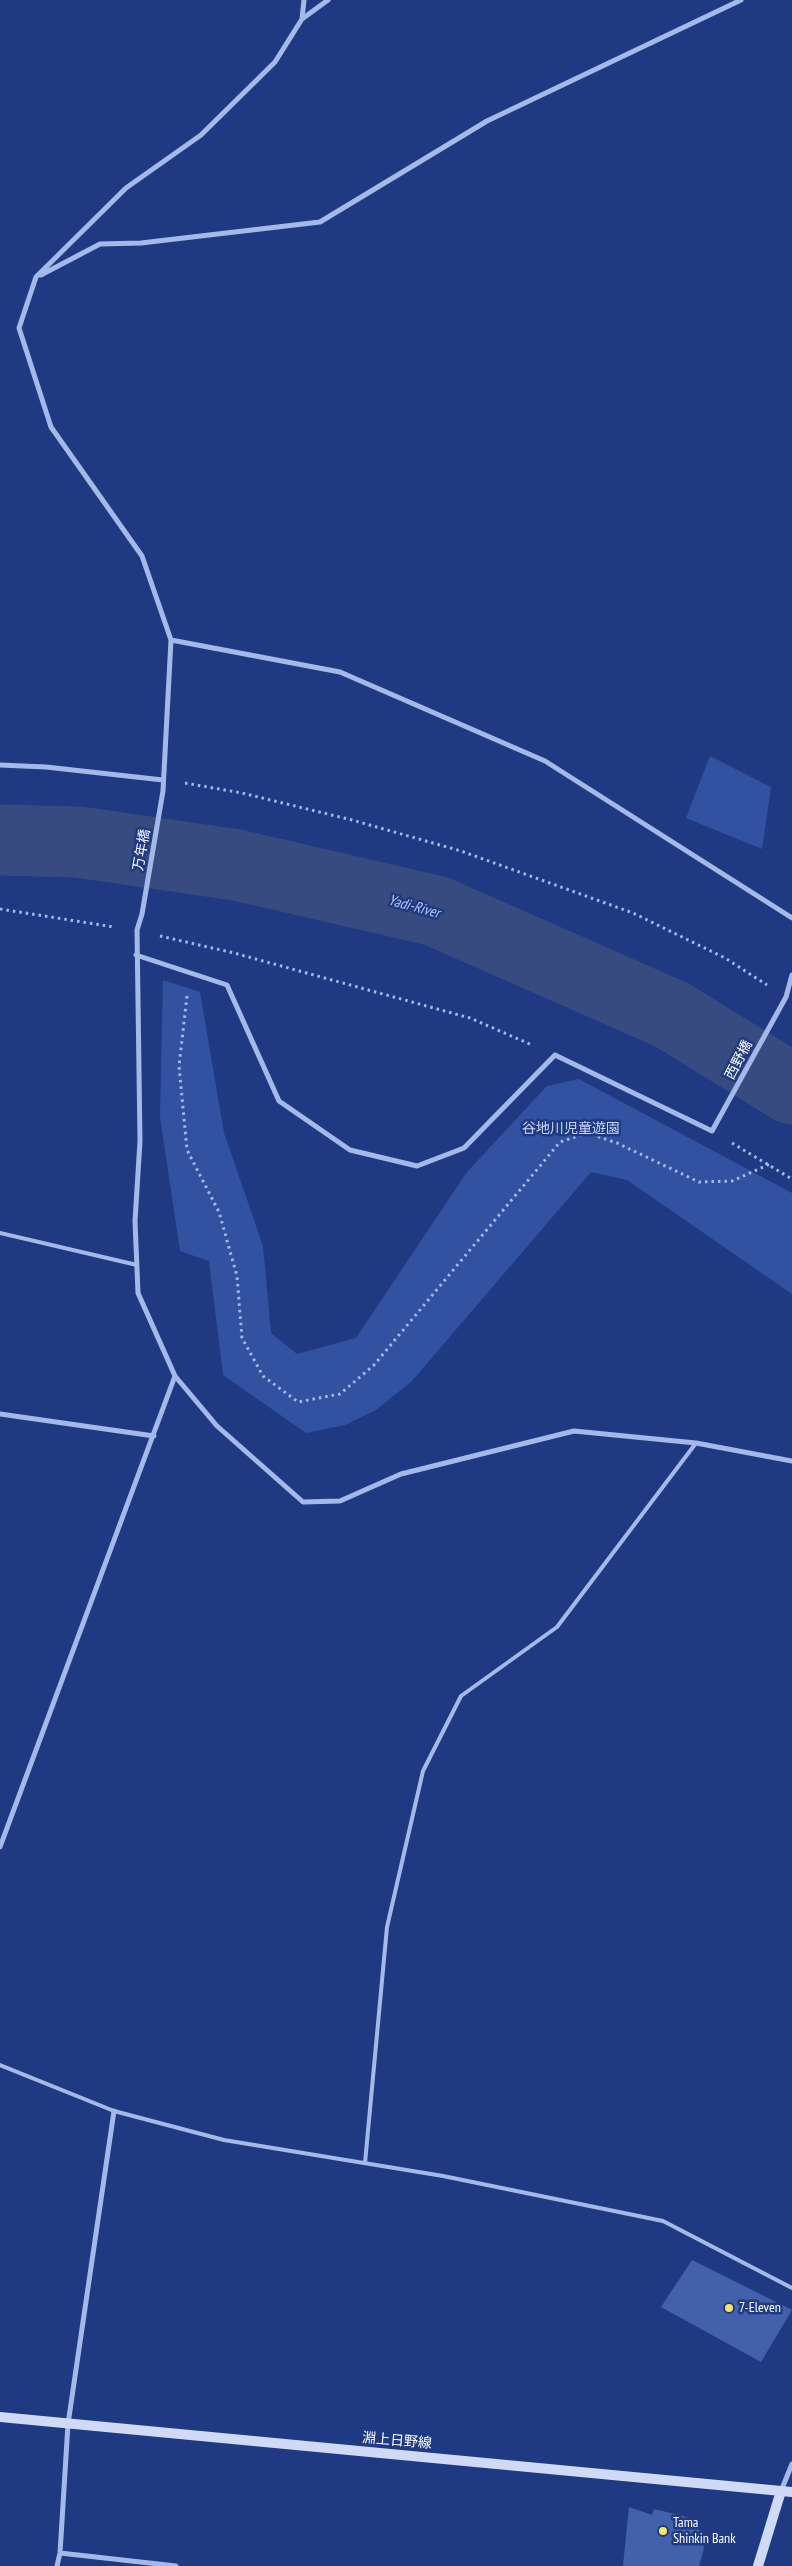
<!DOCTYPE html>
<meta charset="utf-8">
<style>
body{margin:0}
canvas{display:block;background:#1f3a82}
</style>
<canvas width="792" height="2566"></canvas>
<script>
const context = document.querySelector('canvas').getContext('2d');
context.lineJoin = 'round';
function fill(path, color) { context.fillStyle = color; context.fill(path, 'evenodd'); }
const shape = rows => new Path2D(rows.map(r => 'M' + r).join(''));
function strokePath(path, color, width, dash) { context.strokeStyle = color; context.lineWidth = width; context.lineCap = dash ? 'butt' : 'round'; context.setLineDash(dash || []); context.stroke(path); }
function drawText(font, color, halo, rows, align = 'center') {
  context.font = font + ' "PT Sans Narrow","Noto Sans JP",sans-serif'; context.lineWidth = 5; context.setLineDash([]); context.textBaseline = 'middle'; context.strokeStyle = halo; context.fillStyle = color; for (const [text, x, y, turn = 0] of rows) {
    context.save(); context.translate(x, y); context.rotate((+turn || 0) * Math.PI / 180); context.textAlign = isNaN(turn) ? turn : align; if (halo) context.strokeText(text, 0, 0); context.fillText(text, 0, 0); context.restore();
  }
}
fill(shape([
 [710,756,771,787,762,849,686,818],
 [163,980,200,992,224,1133,263,1246,271,1333,297,1354,356,1338,467,1172,547,1086,579,1079,792,1193,792,1294,627,1180,591,1172,412,1381,376,1410,345,1425,306,1433,223,1375,209,1261,180,1251,160,1117]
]), '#3251a1');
strokePath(shape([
 [0,840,78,842,237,865,436,911,672,1015,792,1089]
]), '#374b81', 71);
fill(shape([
 [692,2260,792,2310,761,2362,661,2307],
 [629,2507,652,2515,654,2509,687,2517,696,2524,702,2537,704,2548,699,2566,623,2566]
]), '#4361aa');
strokePath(shape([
 [185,783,242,793,352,820,461,851,633,913,725,958,767,985],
 [0,909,114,927],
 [160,936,234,953,470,1018,532,1045],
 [187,996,179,1066,187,1150,219,1212,237,1276,242,1338,263,1376,298,1402,340,1394,374,1365,560,1142,587,1133,617,1143,699,1182,732,1181,770,1164],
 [732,1143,792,1179]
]), '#a5b9e9', 3, [2.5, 4]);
strokePath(shape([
 [0,1233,137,1265],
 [0,2065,114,2111,224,2140,443,2176,663,2221,792,2288],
 [365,2163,387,1927,423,1771,461,1696,557,1627,696,1443]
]), '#a5b9e9', 4);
strokePath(shape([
 [302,19,304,0],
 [41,275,100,244,141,243,320,222,487,121,741,0],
 [171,640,340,672,545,761,792,918],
 [0,765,46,767,163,780],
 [136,955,227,985,279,1101,350,1150,417,1166,464,1148,555,1055,712,1131,786,997,792,975],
 [175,1376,217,1426,303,1502,340,1501,401,1474,574,1431,696,1443,792,1461],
 [0,1414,154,1436],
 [0,1847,175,1376,138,1293,135,1221,140,1141,137,930,142,914,163,791,171,640,142,556,51,427,19,328,36,277,126,188,201,135,275,62,302,19,328,0],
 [781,2491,792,2464],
 [60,2553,176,2566],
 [57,2566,60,2553,68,2424,114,2111]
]), '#a5b9e9', 5);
strokePath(shape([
 [0,2417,792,2492],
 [758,2566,781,2491]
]), '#d0daf7', 10);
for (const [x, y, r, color] of [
 [729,2308,5,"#f8e464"],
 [663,2531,5,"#f8e464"]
]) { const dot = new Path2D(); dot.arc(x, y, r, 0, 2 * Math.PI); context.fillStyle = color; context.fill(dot); strokePath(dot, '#1f3a82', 2); }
drawText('14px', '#fff', '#1f3a82', [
 ["万年橋",142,850,-80],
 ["西野橋",739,1060,-62],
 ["淵上日野線",397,2441,5]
]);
drawText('14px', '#c9d6f7', '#1f3a82', [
 ["谷地川児童遊園",571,1129]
]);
drawText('14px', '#fff', '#1f3a82', [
 ["7-Eleven",739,2308],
 ["Tama",673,2523],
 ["Shinkin Bank",673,2539]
], 'left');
drawText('italic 15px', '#b0c3f1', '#1f3a82', [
 ["Yadi-River",414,907,15]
]);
</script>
